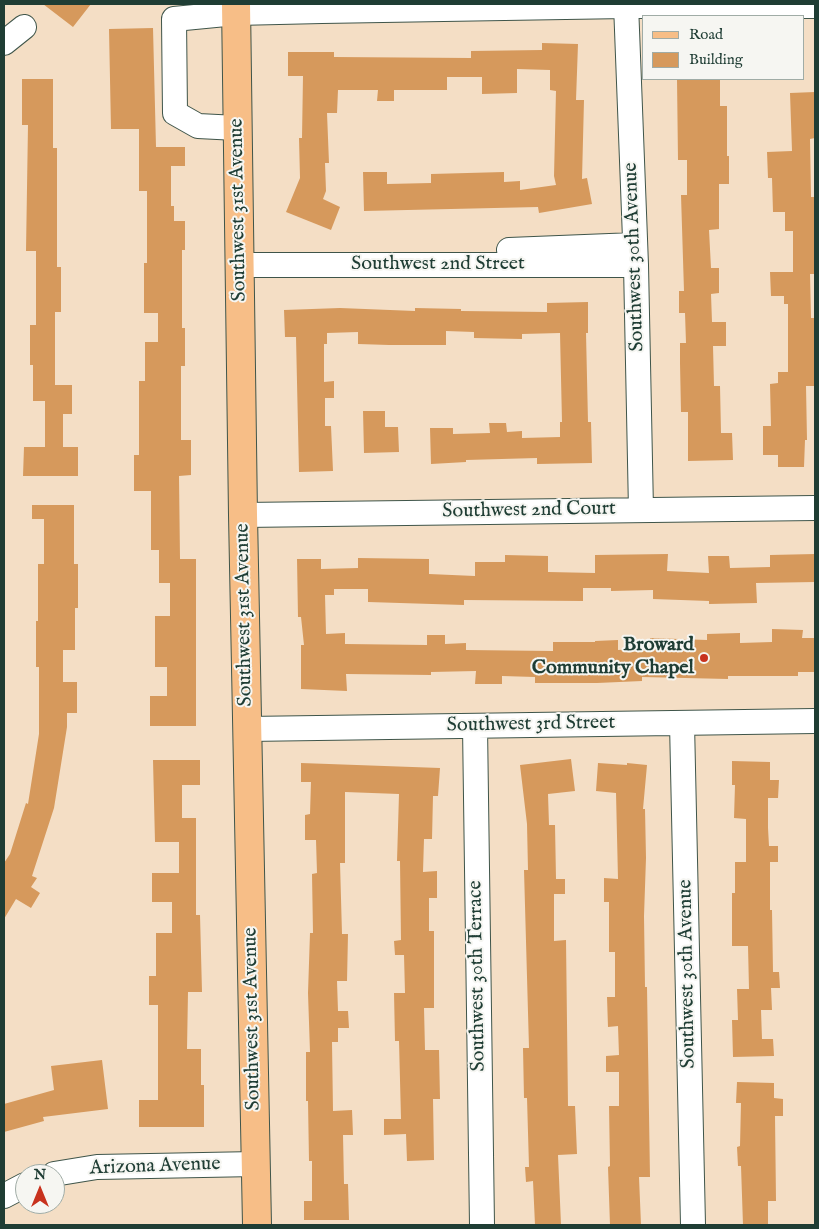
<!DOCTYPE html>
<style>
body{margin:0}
#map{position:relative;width:819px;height:1229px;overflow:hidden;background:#f4dec5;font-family:"IM FELL English",serif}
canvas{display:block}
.frame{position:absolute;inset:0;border:5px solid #1f3d34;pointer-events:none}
.legend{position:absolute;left:642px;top:15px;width:162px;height:65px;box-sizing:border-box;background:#f6f6f2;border:1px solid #a0aca6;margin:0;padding:6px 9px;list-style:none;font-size:15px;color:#1f3d34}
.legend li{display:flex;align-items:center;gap:10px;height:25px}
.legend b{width:25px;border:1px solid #a0aca6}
.north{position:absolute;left:15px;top:1164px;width:50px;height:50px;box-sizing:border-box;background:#f6f6f2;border:1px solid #a0aca6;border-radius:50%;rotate:0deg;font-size:14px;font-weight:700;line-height:20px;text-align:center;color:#1f3d34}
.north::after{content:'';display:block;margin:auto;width:18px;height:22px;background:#c8321e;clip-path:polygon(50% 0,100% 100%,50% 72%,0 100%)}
</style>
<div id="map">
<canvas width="819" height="1229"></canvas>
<div class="frame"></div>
<ul class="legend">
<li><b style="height:6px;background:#f7be87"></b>Road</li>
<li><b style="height:14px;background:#d6995c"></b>Building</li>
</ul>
<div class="north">N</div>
</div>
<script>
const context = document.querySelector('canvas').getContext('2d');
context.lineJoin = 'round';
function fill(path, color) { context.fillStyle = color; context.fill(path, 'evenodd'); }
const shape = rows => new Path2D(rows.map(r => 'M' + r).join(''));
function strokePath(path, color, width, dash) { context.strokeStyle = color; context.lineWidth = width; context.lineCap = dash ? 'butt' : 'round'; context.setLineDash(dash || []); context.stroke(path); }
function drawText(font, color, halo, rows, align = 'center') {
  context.font = font + ' "IM FELL English",serif'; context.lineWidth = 4; context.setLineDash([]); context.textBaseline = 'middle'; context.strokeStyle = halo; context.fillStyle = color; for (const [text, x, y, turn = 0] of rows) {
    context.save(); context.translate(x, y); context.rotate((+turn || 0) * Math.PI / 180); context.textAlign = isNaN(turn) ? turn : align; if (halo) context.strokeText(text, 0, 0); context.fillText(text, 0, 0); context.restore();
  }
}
fill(shape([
 [43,4,91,4,73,27],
 [153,28,156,147,185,147,185,166,171,166,171,206,174,206,174,221,185,221,185,250,182,250,182,328,185,328,185,366,181,366,181,440,191,440,191,475,179,476,180,559,196,559,196,726,150,726,150,696,167,696,167,667,155,667,155,616,170,616,170,583,159,583,159,550,151,550,151,491,134,491,134,455,139,455,139,381,145,381,145,342,158,342,158,313,144,313,144,263,147,263,147,191,139,191,139,129,111,129,109,29],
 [542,43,578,44,576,100,584,100,582,179,587,178,592,204,539,213,538,207,364,211,363,172,387,172,387,184,431,183,431,174,504,172,504,182,520,181,520,190,556,185,554,176,556,91,550,90,550,70,517,69,517,93,482,94,482,77,447,77,447,90,394,90,394,101,377,101,378,90,338,90,337,113,327,113,329,163,325,163,326,191,323,199,340,207,331,230,286,212,300,178,299,138,302,138,303,76,288,76,288,52,334,52,334,57,471,58,471,51,542,50],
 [22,79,53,79,53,148,57,148,57,267,61,267,61,312,55,312,55,385,72,385,72,414,63,414,63,447,78,447,78,476,23,476,24,447,45,447,45,401,33,401,33,365,30,365,30,325,36,325,36,251,26,251,28,125,22,125],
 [677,79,720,79,720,106,727,106,727,156,729,156,729,184,719,184,719,229,709,230,711,268,719,268,719,293,711,294,712,322,726,322,726,346,713,346,714,386,720,386,721,433,732,433,733,460,688,461,688,412,681,412,680,363,680,343,686,343,685,313,679,313,679,291,684,291,681,195,687,195,687,160,678,160],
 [815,92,815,138,810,139,811,197,815,197,815,274,810,274,811,318,815,318,815,386,806,386,807,440,805,440,804,467,778,467,778,455,763,455,763,426,771,426,770,384,778,383,778,372,788,372,788,304,784,304,784,296,771,296,770,272,793,272,793,231,785,231,785,212,773,212,772,178,768,178,767,152,792,151,790,93],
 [588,302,588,333,586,333,588,422,591,422,592,463,537,464,537,458,466,460,466,462,431,464,430,428,453,428,453,434,490,433,489,423,506,423,507,432,522,431,522,438,560,437,560,422,562,422,560,333,522,334,522,339,474,338,474,332,446,331,446,345,389,345,358,344,358,332,327,333,327,344,324,344,324,382,334,381,334,398,325,398,325,426,331,426,333,471,299,472,296,337,285,337,284,310,340,308,415,311,415,308,461,309,461,311,547,312,547,303],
 [363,411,385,411,385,427,398,427,399,452,364,453],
 [32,505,74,505,74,564,78,564,78,608,75,608,75,650,63,650,63,682,77,682,77,713,67,713,67,727,54,808,32,876,37,878,31,887,40,893,31,908,16,899,4,919,4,863,10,854,26,803,28,804,39,734,39,667,36,667,36,621,38,621,38,564,44,564,44,519,32,519],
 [668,554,667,571,709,573,708,556,729,556,730,568,770,567,770,555,815,554,815,582,756,583,757,603,709,604,709,601,653,599,653,590,611,591,611,588,583,588,583,601,464,600,464,605,368,602,368,589,334,589,334,595,325,595,326,634,345,633,345,644,427,645,427,635,445,635,445,644,466,643,466,650,553,651,553,642,595,642,595,641,618,640,618,650,650,648,650,638,707,640,707,634,740,633,740,643,772,642,772,629,803,630,802,638,815,638,815,672,798,672,798,676,728,676,728,679,642,677,642,681,597,683,535,683,535,677,502,676,502,684,475,684,476,671,431,672,431,675,346,674,347,691,301,689,301,645,304,645,301,617,298,617,297,559,321,559,321,569,358,568,358,558,429,559,429,574,475,576,475,562,505,562,505,555,548,556,548,572,595,573,595,555],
 [571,759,575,791,548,794,549,825,555,825,556,879,565,879,565,894,554,894,554,941,566,940,568,1106,575,1106,577,1154,558,1155,561,1225,535,1225,533,1181,526,1182,525,1167,529,1167,527,1098,524,1098,523,1048,529,1048,524,870,528,870,527,824,520,765],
 [153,760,200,760,200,785,182,785,182,818,196,818,196,915,200,915,202,992,188,992,187,1049,201,1049,201,1085,204,1085,204,1127,139,1127,139,1100,158,1100,158,1005,149,1005,149,976,156,976,156,933,172,933,172,902,152,902,152,873,179,873,179,842,155,842],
 [732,761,770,762,770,780,779,780,778,798,768,798,768,828,769,846,778,846,778,862,770,862,770,910,772,910,773,972,779,972,780,988,771,988,772,1010,761,1010,762,1039,773,1039,774,1056,733,1057,732,1020,738,1020,737,989,749,989,748,946,732,946,732,893,735,893,735,862,746,862,746,819,734,818,735,785,732,785],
 [301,763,440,768,438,796,433,796,432,839,424,839,423,872,437,871,437,898,429,898,429,931,434,931,434,1008,424,1008,425,1050,439,1050,440,1099,433,1099,434,1160,407,1161,406,1134,384,1135,384,1119,401,1119,399,1041,395,1041,394,993,405,993,404,955,395,955,394,941,401,940,400,861,397,861,399,794,345,792,345,863,340,863,342,934,348,934,347,981,337,981,338,1011,348,1011,349,1028,338,1028,338,1042,332,1042,333,1111,352,1110,353,1135,343,1135,344,1184,348,1184,349,1220,304,1220,304,1201,312,1201,312,1161,309,1161,308,1101,306,1101,306,1052,310,1052,308,993,310,933,313,933,312,874,317,873,316,840,305,840,305,815,310,814,311,782,301,782],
 [598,763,627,765,627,763,647,765,643,809,645,809,646,858,644,916,645,987,647,987,650,1177,639,1177,641,1225,610,1225,608,1167,610,1166,609,1106,619,1106,619,1072,606,1072,606,1056,619,1055,618,1026,608,1027,607,997,615,997,615,952,609,952,609,902,604,902,604,878,618,879,616,793,596,791],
 [102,1060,108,1109,43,1117,44,1121,4,1132,4,1104,54,1090,51,1066],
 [737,1082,774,1083,774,1098,783,1099,783,1116,775,1116,776,1201,768,1201,768,1225,743,1225,741,1166,738,1166,737,1147,740,1146,741,1103,736,1103]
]), '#d6995c');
const minor = shape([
 [626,4,636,265,641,510],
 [4,43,24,27],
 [237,128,198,126,175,113,174,19,236,13,322,11,626,6,815,6],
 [509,250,635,245],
 [240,265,636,265],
 [243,515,815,508],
 [682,723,693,1225],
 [475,726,482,1225],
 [247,729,815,721],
 [54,1174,97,1167,256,1164],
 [4,1196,25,1185]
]);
const major = shape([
 [236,4,243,515,257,1225]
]);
strokePath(minor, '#3f554a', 26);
strokePath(major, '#3f554a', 30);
strokePath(minor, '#fff', 24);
strokePath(major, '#f7be87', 28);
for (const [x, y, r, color] of [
 [704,658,5,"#c8321e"]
]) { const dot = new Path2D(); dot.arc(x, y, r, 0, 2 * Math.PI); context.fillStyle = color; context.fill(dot); strokePath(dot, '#f6f6f2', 2); }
drawText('20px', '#1f3d34', '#f6f6f2', [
 ["Southwest 31st Avenue",239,210,-91],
 ["Southwest 30th Avenue",635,257,-92],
 ["Southwest 2nd Street",438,265],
 ["Southwest 2nd Court",529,511,-1],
 ["Southwest 31st Avenue",245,615,-91],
 ["Southwest 3rd Street",531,725,-1],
 ["Southwest 30th Avenue",688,974,-91],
 ["Southwest 30th Terrace",478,976,-91],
 ["Southwest 31st Avenue",253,1019,-91],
 ["Arizona Avenue",155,1167,-2]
]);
drawText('bold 20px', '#1f3d34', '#f6f6f2', [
 ["Broward",694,646],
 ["Community Chapel",694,669]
], 'right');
</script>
